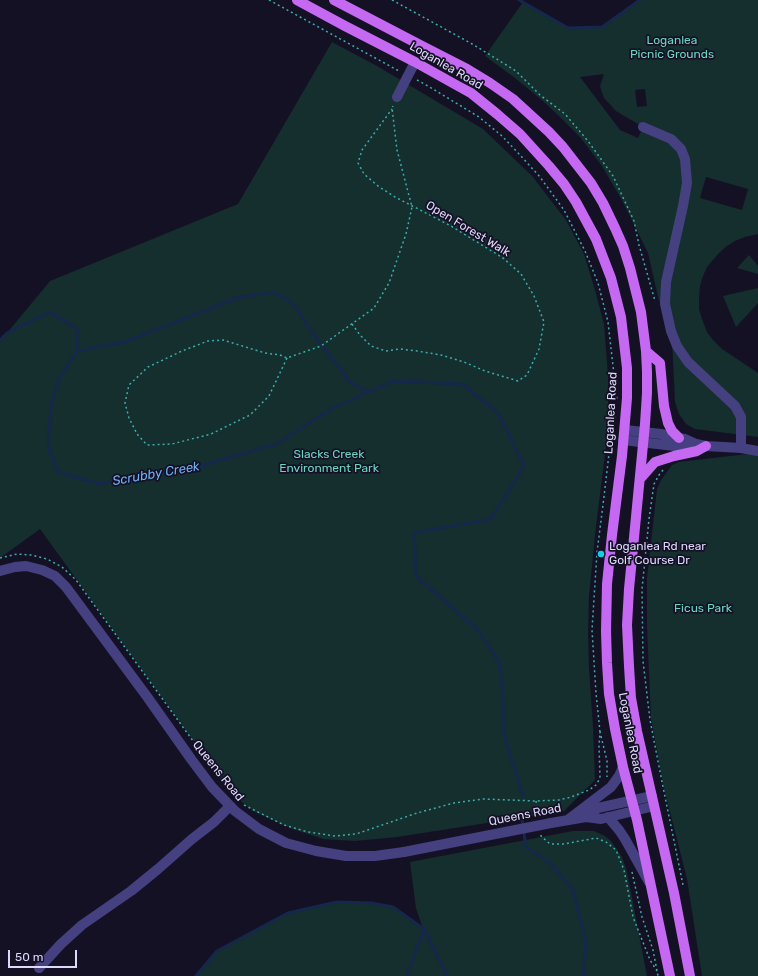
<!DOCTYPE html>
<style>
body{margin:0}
#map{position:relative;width:758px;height:976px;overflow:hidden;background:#151125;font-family:Rubik,sans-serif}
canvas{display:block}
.scale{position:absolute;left:8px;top:950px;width:69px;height:18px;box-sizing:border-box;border:2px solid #ded8fc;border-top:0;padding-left:5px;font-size:12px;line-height:14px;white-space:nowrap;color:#ded8fc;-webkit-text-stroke:3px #151125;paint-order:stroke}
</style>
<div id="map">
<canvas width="758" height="976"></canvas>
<div class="scale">50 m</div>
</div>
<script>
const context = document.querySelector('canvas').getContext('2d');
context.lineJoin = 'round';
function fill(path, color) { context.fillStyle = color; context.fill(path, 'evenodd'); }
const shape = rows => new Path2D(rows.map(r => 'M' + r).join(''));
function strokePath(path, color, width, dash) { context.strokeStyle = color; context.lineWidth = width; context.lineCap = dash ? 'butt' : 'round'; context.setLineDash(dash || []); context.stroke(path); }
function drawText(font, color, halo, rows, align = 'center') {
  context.font = font + ' Rubik,sans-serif'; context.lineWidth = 3.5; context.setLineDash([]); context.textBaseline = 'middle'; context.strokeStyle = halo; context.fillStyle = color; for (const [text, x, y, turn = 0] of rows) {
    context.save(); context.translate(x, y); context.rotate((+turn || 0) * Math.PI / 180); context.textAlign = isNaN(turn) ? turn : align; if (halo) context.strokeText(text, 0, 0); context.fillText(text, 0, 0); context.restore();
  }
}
fill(shape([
 [640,0,758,0,758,234,745,237,735,241,727,246,719,253,707,267,703,276,700,286,699,299,699,309,702,319,707,332,713,340,722,349,758,373,758,437,695,429,686,424,679,414,675,402,672,339,666,312,659,301,648,253,623,202,602,166,580,137,562,119,543,101,515,78,485,56,523,2,569,28,602,27],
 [604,74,600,86,604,98,616,111,643,127,638,138,620,130,580,77],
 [645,89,647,106,637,107,635,90],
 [706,177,748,189,742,210,700,198],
 [332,42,377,66,483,129,532,176,566,220,584,254,595,290,604,324,608,375,608,431,596,526,589,596,588,634,589,668,593,727,595,780,564,811,397,837,355,841,323,839,290,828,253,811,232,794,40,529,0,558,0,340,7,333,50,281,238,204],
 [749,255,758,266,758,274,737,268],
 [758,288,758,303,736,327,723,296],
 [756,453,758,454,758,976,702,976,687,879,663,784,651,718,647,628,647,578,657,489,661,480,672,465,679,462],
 [573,831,594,831,605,836,611,841,622,857,627,872,647,976,196,976,217,951,288,913,337,902,371,903,393,907,423,929,416,908,410,862]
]), '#152e2e');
strokePath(shape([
 [519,0,568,28,602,27,640,0],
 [0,340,7,333,50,312,77,329,77,351,60,377,51,406,48,445,58,472,99,484,204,465,276,444,331,409,393,381,462,384,498,413,524,466,491,519,414,533,416,576,479,631,499,662,503,696,503,732,523,796],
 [77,351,124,342,237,298,274,292,294,305,313,334,350,382,369,392],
 [521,813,526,847,551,864,573,890,586,944,583,976],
 [196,976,217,951,288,913,337,902,371,903,393,907,424,929,443,967,447,976],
 [407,976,424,929]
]), '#15284b', 3);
strokePath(shape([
 [269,0,399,71],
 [392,0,474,45,516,71,540,95,565,114,588,141,613,176,634,221,639,245,655,301],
 [417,80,428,86,479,117,502,136,520,155,540,177,564,210,585,251,598,283,608,322,612,357,617,400],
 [352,324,360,335,371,346,386,351,400,349,417,351,441,355,464,362,485,371,518,381,527,375,539,349,544,322,534,296,521,274,503,258,451,226,395,197,378,186,364,174,358,163,362,150,392,109],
 [287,358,269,396,250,415,211,434,172,444,147,445,137,434,129,418,125,403,129,385,148,367,182,351,208,341,223,340,265,353,280,355,287,358,321,346,374,308,389,283,406,234,412,207,397,150,392,108,393,106],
 [663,470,659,475,654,484,649,519,642,589,643,661,650,720,662,782,683,885],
 [0,558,17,554,31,555,47,559,62,567,76,580,225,785],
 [600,732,596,693,592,630,597,552,602,513,611,437,615,415],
 [536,801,538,815],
 [244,805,284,825,308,832,335,836,356,834,417,813,454,803,483,799,536,801,559,800,571,797,589,790,596,785,600,778,599,746,600,732,607,761,607,777],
 [541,835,541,836,550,844,564,844,596,838,606,842,616,850,624,870,633,917,650,960,657,971],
 [632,872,642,917,653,950,658,976]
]), '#3aaeac', 1.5, [2, 3]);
strokePath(shape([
 [397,97,415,62],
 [643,127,671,139,681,149,685,159,687,183,683,206,666,282,665,304,671,331,677,346,688,362,735,406,741,417,741,448],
 [625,430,661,434,679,438,685,439,696,444,706,446,741,448,758,451],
 [623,440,683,447,696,444],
 [0,571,15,567,26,566,42,570,55,576,66,587,148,698,191,759,212,787,235,811,259,829,286,843,316,851,346,856,375,856,404,852],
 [586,817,598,808,652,796],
 [608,817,619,830,625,839,649,882],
 [569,819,611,787,619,776,623,767],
 [551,823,586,817,601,819,654,806],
 [39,968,61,944,82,925,131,891,158,869,192,839,214,822,230,806]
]), '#454080', 10);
strokePath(shape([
 [297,0,345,26,415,62,458,86,471,93,497,114,520,134,549,166,564,184,576,202,596,239,611,278,621,317,627,368,627,398,622,456,612,535,607,584,606,631,607,663,609,694,615,729,623,767,637,820,670,976],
 [334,0,422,46,467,69,490,83,513,99,549,132,563,147,591,183,603,203,615,228,623,246,630,268,641,312,646,351,647,372,647,393,645,424,629,589,627,625,629,666,631,698,637,731,674,893,690,976],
 [646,351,660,363,664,406,668,423,672,431,679,438],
 [640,479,655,462,674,456,697,451,706,446]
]), '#c569f2', 10);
strokePath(shape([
 [404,852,551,823]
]), '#454080', 10);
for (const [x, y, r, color] of [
 [601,554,4,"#15cdeb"]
]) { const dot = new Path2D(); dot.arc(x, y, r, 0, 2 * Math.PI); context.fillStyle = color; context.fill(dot); strokePath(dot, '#151125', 1.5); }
drawText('12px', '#6ad6c0', '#151125', [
 ["Loganlea",672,41],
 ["Picnic Grounds",672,55],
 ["Slacks Creek",329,455],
 ["Environment Park",329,469],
 ["Ficus Park",703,609]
]);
drawText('12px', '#ded8fc', '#151125', [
 ["Loganlea Road",446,66,30],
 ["Open Forest Walk",468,229,31],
 ["Loganlea Road",611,413,-87],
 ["Loganlea Road",630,733,79],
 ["Queens Road",218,771,51],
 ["Queens Road",525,815,-11]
]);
drawText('12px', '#ded8fc', '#151125', [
 ["Loganlea Rd near",609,547],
 ["Golf Course Dr",609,561]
], 'left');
drawText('italic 13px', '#6fb0f3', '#151125', [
 ["Scrubby Creek",156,474,-10]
]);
</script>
